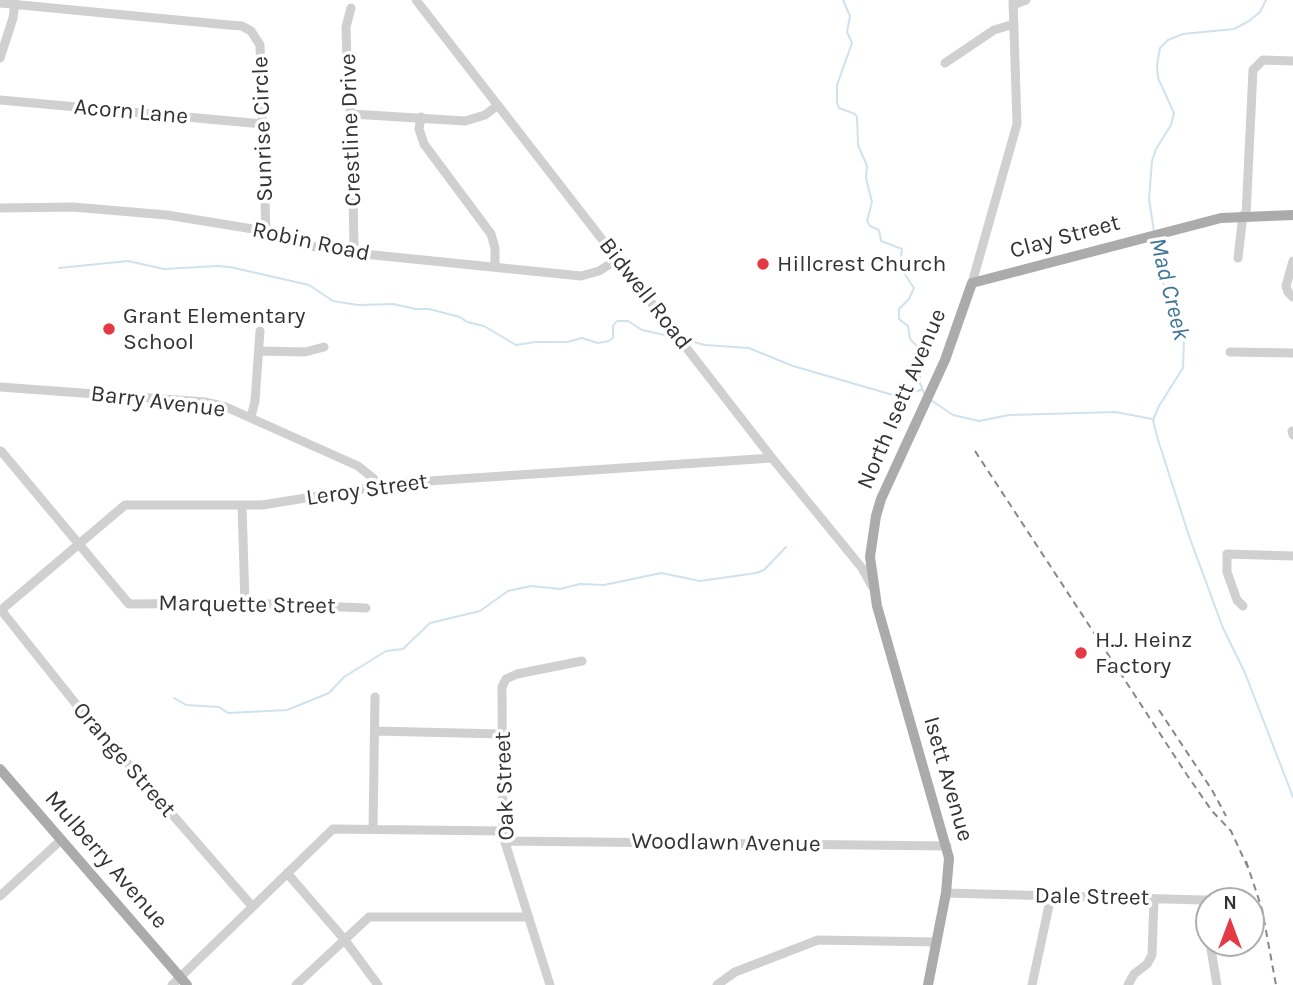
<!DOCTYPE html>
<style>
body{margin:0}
#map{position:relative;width:1293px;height:985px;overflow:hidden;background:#fff;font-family:Karla,sans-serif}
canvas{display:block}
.north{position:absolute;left:1195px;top:887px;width:70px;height:70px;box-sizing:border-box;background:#fff;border:2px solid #adadad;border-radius:50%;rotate:0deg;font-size:19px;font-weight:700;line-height:28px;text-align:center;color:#333}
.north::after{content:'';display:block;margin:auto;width:24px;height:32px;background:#e63946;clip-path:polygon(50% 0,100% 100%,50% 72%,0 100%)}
</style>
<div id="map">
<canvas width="1293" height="985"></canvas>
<div class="north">N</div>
</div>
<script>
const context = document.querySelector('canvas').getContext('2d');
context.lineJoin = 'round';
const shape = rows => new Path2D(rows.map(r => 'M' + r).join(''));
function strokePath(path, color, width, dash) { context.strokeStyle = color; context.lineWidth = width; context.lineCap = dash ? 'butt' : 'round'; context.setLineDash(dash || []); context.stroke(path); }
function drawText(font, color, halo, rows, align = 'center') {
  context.font = font + ' Karla,sans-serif'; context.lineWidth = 7; context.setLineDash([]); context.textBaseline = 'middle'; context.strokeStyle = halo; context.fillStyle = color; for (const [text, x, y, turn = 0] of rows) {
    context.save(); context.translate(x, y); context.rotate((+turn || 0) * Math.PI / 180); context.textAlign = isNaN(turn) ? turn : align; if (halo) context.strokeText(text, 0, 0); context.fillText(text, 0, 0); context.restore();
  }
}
strokePath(shape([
 [843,0,850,16,847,32,852,43,837,85,837,102,839,108,855,114,857,117,858,145,867,166,866,178,872,202,867,221,870,226,879,230,881,241,902,249,901,256,904,273,914,288,909,299,899,309,899,319,908,326,910,339,920,349,923,360,919,381,924,393],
 [1154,232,1149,199,1152,161,1156,149,1171,125,1174,113,1158,78,1157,65,1160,48,1168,40,1183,34,1234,29,1249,21,1260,12,1266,0],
 [1155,241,1165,292,1184,340,1183,368,1159,406,1153,420,1158,440,1189,536,1223,628,1245,673,1293,797],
 [59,268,128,261,164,269,217,266,230,267,309,285,333,301,358,305,393,304,416,309,429,309,460,317,467,322,484,326,516,345,535,342,567,342,582,338,598,343,609,341,613,338,613,326,617,321,628,321,642,330,674,337],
 [686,340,705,345,749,348,793,366,893,395,905,395,921,390],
 [931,400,953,415,979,421,1009,415,1116,412,1152,419],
 [174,698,186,705,219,707,228,713,287,710,329,693,344,677,386,651,403,649,430,623,480,611,508,591,531,586,560,589,580,584,604,585,661,573,700,581,756,573,764,570,786,547]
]), '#cfe2ee', 2);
strokePath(shape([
 [416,0,772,458,862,568,872,586],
 [0,3,229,25,242,26,251,31,260,45,266,232],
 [1013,5,1026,0],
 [351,8,346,27,348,96,352,122,354,253],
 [0,58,13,18,15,2],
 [945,63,994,30,1014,24],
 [0,100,263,124],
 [352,114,465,121,485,115,498,105],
 [421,117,419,129,424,144,491,234,495,248,495,267],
 [0,208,73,207,167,215,259,230,304,245,354,253,581,276,599,271,618,259],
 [1246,215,1253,70,1263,60,1293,61],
 [1238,258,1243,215],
 [1293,261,1286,286,1288,292,1293,297],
 [972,283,1017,124,1013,0],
 [259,351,305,352,324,347],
 [1230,352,1293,353],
 [0,387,205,402,226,407,358,466,373,478,378,487],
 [251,417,255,401,260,331],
 [1292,431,1293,435],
 [1,451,129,604,245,603,366,608],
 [242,506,245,603],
 [1243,606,1237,600,1227,572,1227,554,1293,556],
 [1,610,76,704,252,906],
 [0,611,125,505,262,505,399,483,772,458],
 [375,731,502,734],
 [373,829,375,697],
 [505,841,947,846],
 [287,873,344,939,378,985],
 [946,893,1203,900,1238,899],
 [0,896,61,840],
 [1203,900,1209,937],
 [1210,943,1217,985],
 [172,985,333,829,503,831],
 [296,985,369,917,528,917],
 [550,985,503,836,502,687,506,679,517,674,582,661],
 [717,985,735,972,818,940,937,942],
 [1032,985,1051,896],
 [1128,985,1134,974,1147,964,1152,955,1154,899]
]), '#d0d0d0', 9);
strokePath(shape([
 [0,769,187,985],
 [928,985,946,893,949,858,877,606,870,557,876,516,881,499,945,360,972,283,1221,218,1293,215]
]), '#ababab', 10);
strokePath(shape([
 [975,451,1187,775,1212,811,1231,831,1249,870],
 [1159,710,1212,790,1226,816],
 [1246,861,1262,909,1276,985]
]), '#888', 2, [7, 5]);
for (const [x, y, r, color] of [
 [763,264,7,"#e63946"],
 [109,329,7,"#e63946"],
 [1081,653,7,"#e63946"]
]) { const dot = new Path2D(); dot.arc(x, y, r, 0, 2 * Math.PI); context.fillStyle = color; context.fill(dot); strokePath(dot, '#fff', 2.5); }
drawText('23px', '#333', '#fff', [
 ["Acorn Lane",131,112,5],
 ["Sunrise Circle",263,129,-92],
 ["Crestline Drive",351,130,-92],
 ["Clay Street",1065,237,-15],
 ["Robin Road",311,242,12],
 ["Bidwell Road",645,294,52],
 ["North Isett Avenue",902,399,-67],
 ["Barry Avenue",158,402,7],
 ["Leroy Street",367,490,-8],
 ["Marquette Street",247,605,1],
 ["Orange Street",124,760,49],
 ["Isett Avenue",948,779,74],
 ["Oak Street",505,786,-92],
 ["Woodlawn Avenue",726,843,1],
 ["Mulberry Avenue",106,860,49],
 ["Dale Street",1092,897,1]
]);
drawText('23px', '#333', '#fff', [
 ["Hillcrest Church",777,264],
 ["Grant Elementary",123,316],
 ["School",123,342],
 ["H.J. Heinz",1095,640],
 ["Factory",1095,666]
], 'left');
drawText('italic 24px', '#3f7597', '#fff', [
 ["Mad Creek",1169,289,76]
]);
</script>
